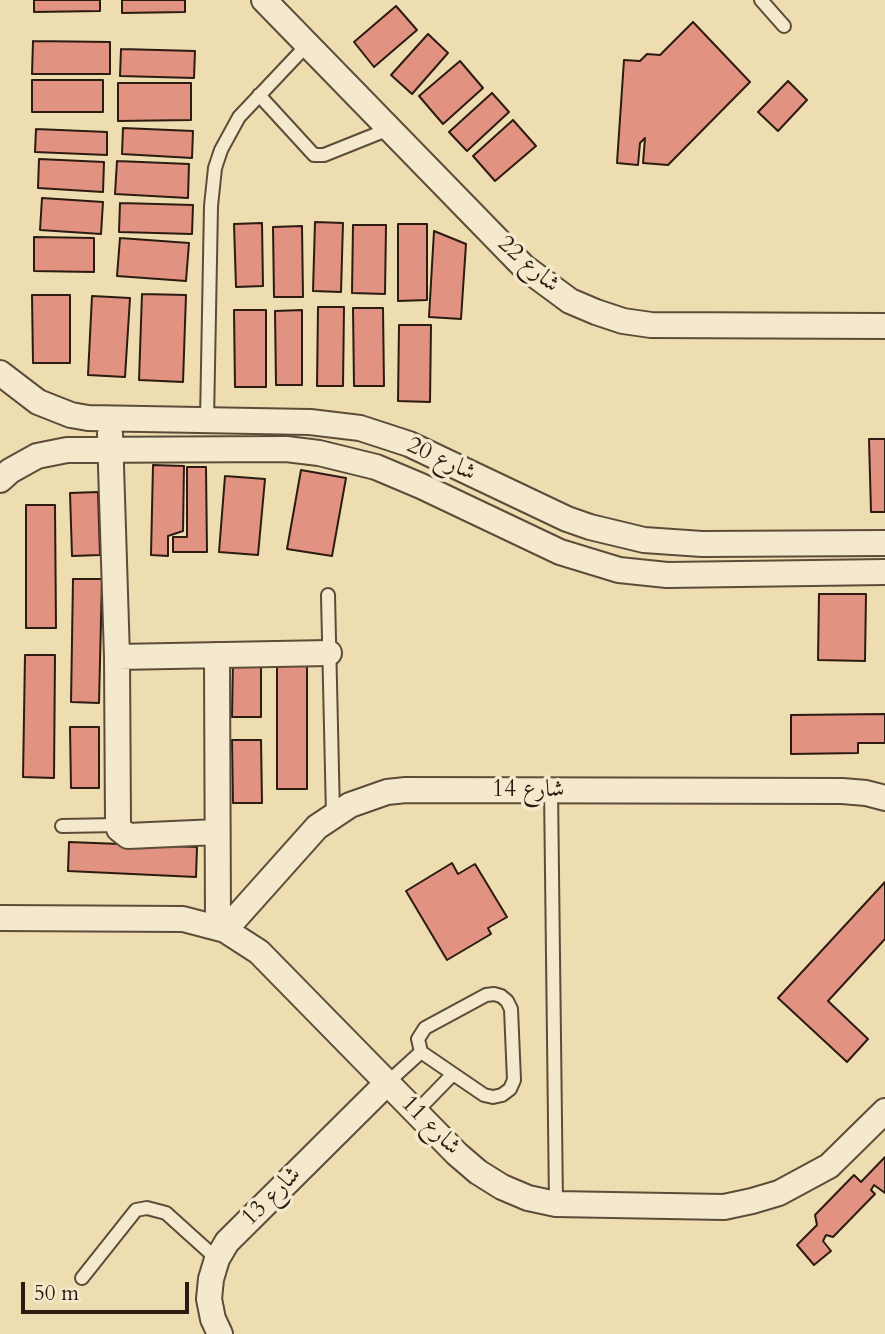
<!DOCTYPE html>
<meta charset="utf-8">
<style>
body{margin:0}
#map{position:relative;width:885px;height:1334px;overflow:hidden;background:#eeddb0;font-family:Cardo,serif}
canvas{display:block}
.scale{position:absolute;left:21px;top:1282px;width:168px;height:32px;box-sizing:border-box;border:4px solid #2c1b11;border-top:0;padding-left:9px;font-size:21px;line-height:24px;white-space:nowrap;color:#2c1b11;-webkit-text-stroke:5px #f4e9cc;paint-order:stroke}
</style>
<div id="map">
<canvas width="885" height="1334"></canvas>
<div class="scale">50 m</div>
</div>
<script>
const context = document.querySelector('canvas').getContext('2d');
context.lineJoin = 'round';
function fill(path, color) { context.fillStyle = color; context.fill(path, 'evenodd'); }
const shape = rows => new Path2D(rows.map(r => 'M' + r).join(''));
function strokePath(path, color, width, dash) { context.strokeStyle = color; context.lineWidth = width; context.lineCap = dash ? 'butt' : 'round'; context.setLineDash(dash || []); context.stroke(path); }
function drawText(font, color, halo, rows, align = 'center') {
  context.font = font + ' Cardo,Amiri,serif'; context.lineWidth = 7; context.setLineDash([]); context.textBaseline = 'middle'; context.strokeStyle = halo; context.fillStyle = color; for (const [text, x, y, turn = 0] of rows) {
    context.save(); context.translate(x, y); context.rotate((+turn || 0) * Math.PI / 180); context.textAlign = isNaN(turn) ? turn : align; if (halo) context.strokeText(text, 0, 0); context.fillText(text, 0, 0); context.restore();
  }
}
const building = shape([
 [34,0,100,0,100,11,34,12,34,0],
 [122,0,185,0,185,12,122,13,122,0],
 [396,6,417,30,374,67,354,42,396,6],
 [693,22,750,82,668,165,643,163,645,138,640,143,638,165,617,163,624,60,640,61,647,54,660,55,693,22],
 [428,34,448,53,412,94,391,75,428,34],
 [33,41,110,42,110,74,32,74,33,41],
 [121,49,195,51,194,78,120,76,121,49],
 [460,61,483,88,443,124,419,96,460,61],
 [32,80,103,80,103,112,32,112,32,80],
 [788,81,807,100,778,131,758,112,788,81],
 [118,83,191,83,191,120,118,121,118,83],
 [492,93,509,112,467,151,449,132,492,93],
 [513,120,536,146,495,181,473,156,513,120],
 [123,128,193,131,192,158,122,154,123,128],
 [36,129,107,132,107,155,35,152,36,129],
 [39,159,104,162,103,192,38,188,39,159],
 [117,161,189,164,188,198,115,194,117,161],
 [42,198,103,202,101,234,40,230,42,198],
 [120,203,193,205,192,234,119,232,120,203],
 [315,222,343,223,341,292,313,291,315,222],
 [262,223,263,286,236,287,234,224,262,223],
 [398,224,427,224,427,300,398,301,398,224],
 [353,225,386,225,385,294,352,293,353,225],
 [302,226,303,297,274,297,273,227,302,226],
 [434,231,466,244,461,319,429,317,434,231],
 [34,237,94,238,94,272,34,271,34,237],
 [120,238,189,243,186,281,117,276,120,238],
 [142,294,186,295,183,382,139,380,142,294],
 [32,295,70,295,70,363,33,363,32,295],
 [92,296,130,298,125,377,88,375,92,296],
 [318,307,344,307,343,386,317,386,318,307],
 [353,308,383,308,384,386,354,386,353,308],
 [234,310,266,310,266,387,235,387,234,310],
 [302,310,302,385,276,385,275,311,302,310],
 [399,325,431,325,430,402,398,401,399,325],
 [869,439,885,439,885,512,871,512,869,439],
 [153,465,184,466,183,531,168,536,168,556,151,555,153,465],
 [187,467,206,467,207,552,173,552,173,537,187,537,187,467],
 [301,470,346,478,332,556,287,549,301,470],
 [225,476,265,479,258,555,219,552,225,476],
 [98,492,100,555,72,556,70,493,98,492],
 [26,505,55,505,56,628,26,628,26,505],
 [73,579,102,579,99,703,71,702,73,579],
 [819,594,866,594,865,661,818,660,819,594],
 [25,655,55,655,54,778,23,777,25,655],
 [233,659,261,659,261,717,232,717,233,659],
 [277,664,307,664,307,789,277,789,277,664],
 [885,714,885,743,858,743,858,753,791,754,791,715,885,714],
 [70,727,99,727,99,788,71,788,70,727],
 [232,740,261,740,262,803,233,803,232,740],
 [69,842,197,847,196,877,68,871,69,842],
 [452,863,458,874,475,864,507,917,488,928,491,934,447,960,406,891,452,863],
 [885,882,885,939,828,1001,868,1039,847,1062,778,998,885,882],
 [885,1157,885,1193,874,1185,871,1190,875,1194,833,1237,826,1235,823,1241,831,1251,814,1265,797,1245,817,1225,815,1215,854,1175,861,1182,885,1157]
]);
fill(building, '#e19280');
strokePath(building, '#2c1b11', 2);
const service = shape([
 [761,0,784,26],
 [259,95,314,155,324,155,389,129],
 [207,420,211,206,215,168,221,150,239,117,307,45],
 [328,595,333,815],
 [551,789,556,1204],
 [62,826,118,825],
 [494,994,501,996,507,1001,511,1009,514,1080,510,1089,502,1095,493,1097,484,1095,421,1052,418,1039,425,1028,486,995,494,994],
 [387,1083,421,1052],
 [416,1112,453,1074],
 [82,1278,136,1210,147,1208,166,1213,217,1259]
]);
const minor = shape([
 [264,0,524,267,570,301,596,312,623,321,651,325,885,326],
 [0,373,38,402,71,415,88,418,310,422,360,428,409,444,567,519,590,527,644,540,702,544,885,543],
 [110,434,117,657,118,825,119,829,128,836,217,832],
 [0,480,10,471,37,456,67,450,286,449,319,453,376,467,421,486,560,552,619,570,667,575,885,572],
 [217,655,218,928],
 [117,657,329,653],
 [0,918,183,919,225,930,259,952,457,1154,478,1172,502,1187,528,1198,556,1204,724,1207,752,1201,779,1193,829,1166,885,1111],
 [225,930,317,827,350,805,387,792,406,790,842,791,866,793,885,798],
 [220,1334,213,1319,209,1299,211,1279,217,1259,227,1242,387,1083]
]);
strokePath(service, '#5c4c39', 16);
strokePath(minor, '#5c4c39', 28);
strokePath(service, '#f4e9cc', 12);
strokePath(minor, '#f4e9cc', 24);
drawText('24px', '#2c1b11', '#f4e9cc', [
 ["شارع 22",528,265,41],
 ["شارع 20",441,460,25],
 ["شارع 14",528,790],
 ["شارع 11",430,1126,45],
 ["شارع 13",272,1197,-45]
]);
</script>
